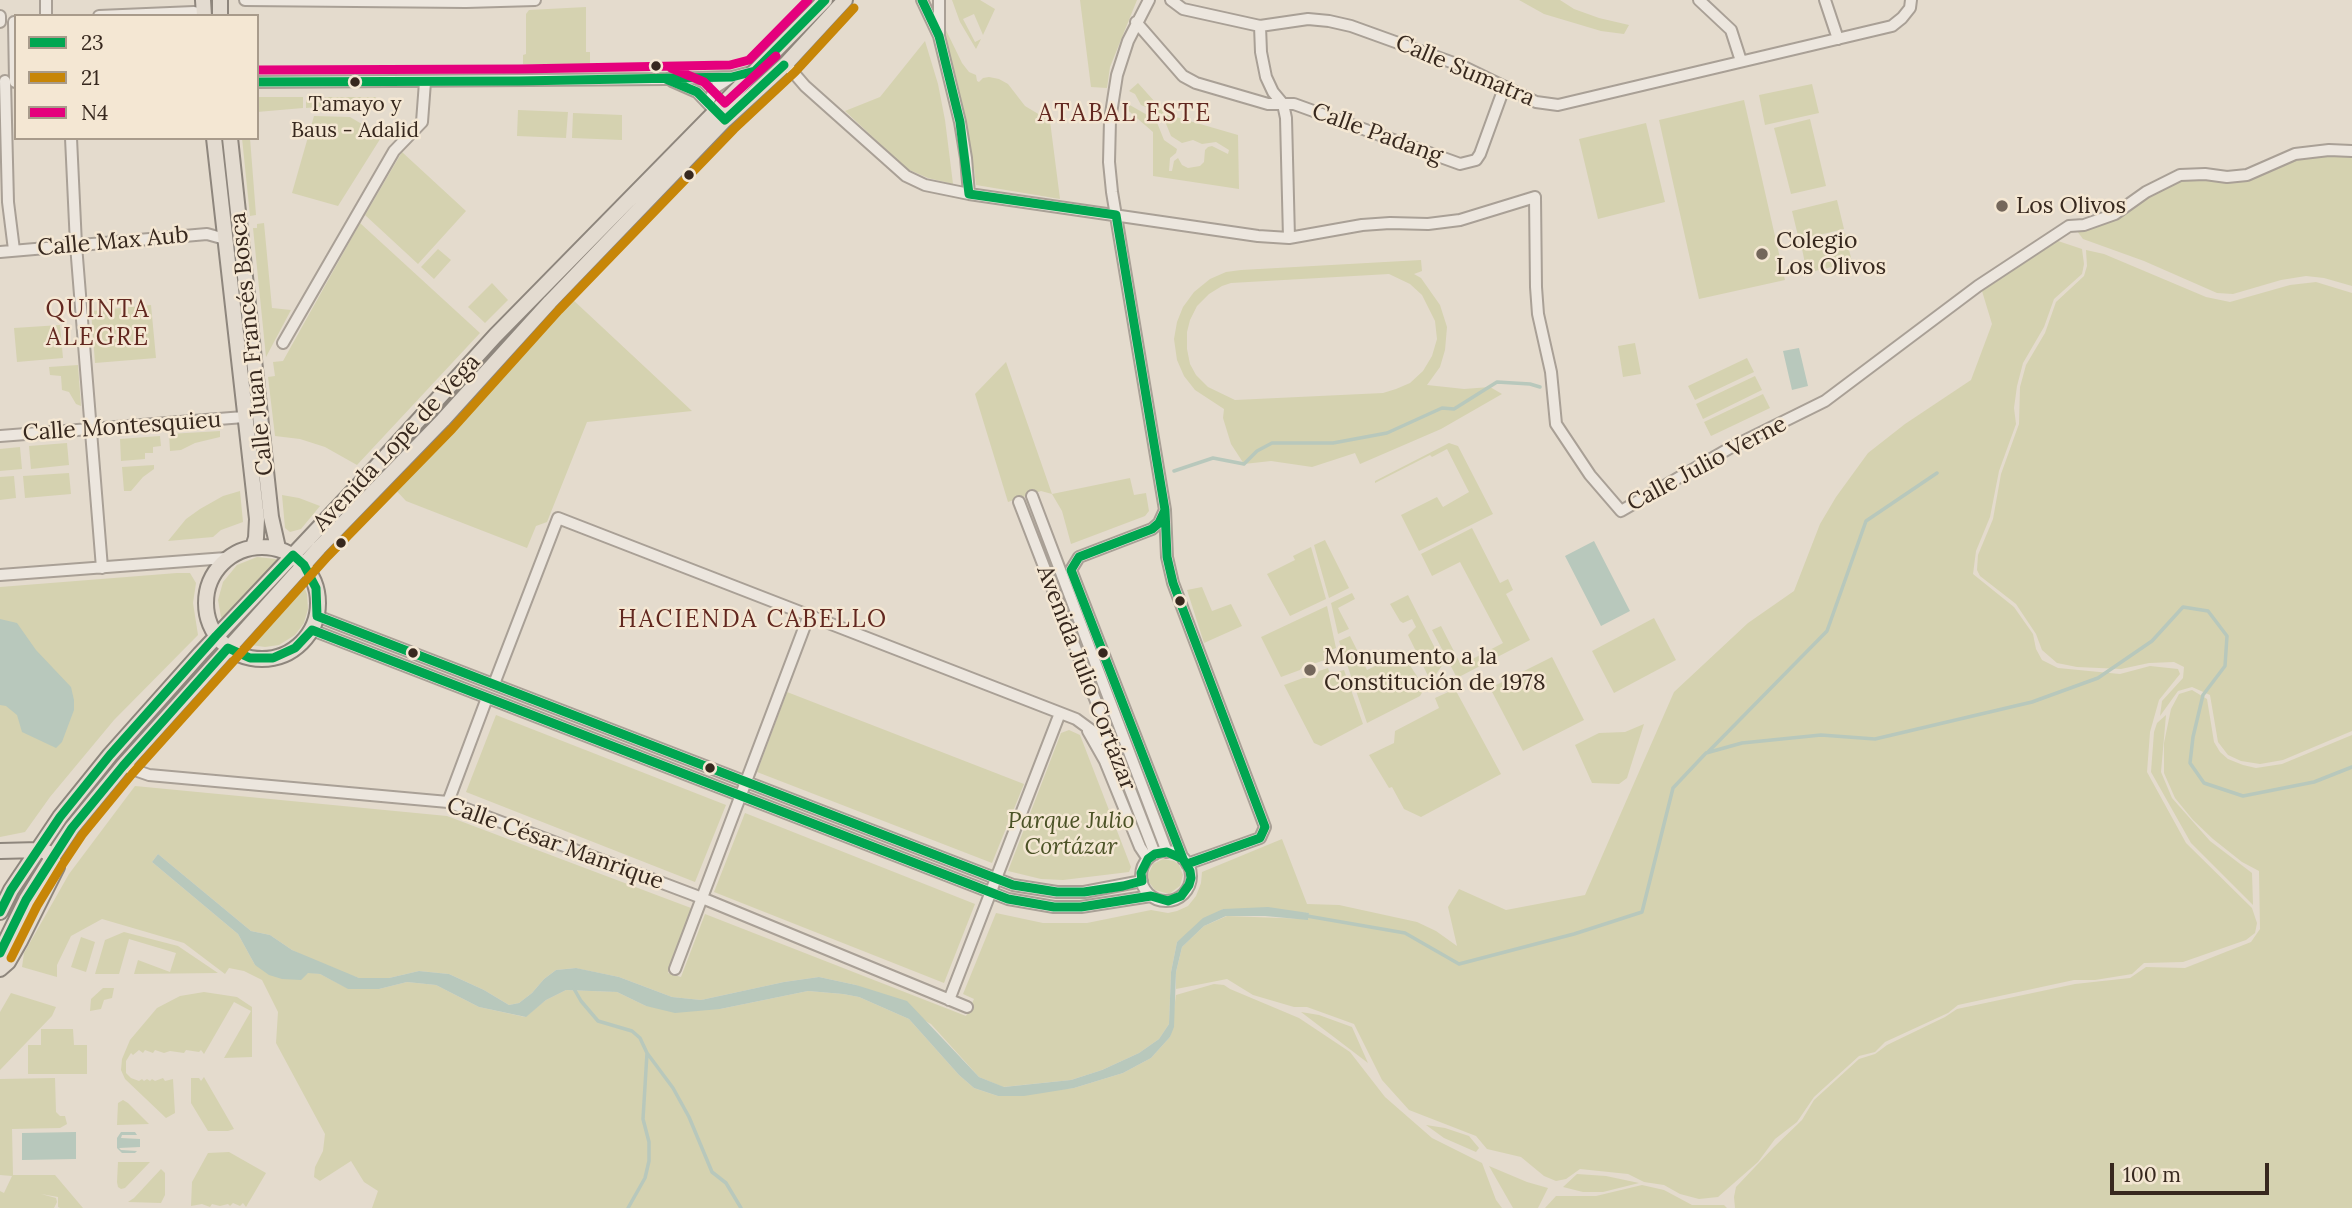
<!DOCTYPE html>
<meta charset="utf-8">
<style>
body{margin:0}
#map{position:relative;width:2352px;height:1208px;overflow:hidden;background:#e4dbcd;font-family:Lora,serif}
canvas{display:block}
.legend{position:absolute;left:14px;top:14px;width:245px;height:126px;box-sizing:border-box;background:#f4e7d3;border:2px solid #a89b8b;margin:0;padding:9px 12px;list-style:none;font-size:21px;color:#37281e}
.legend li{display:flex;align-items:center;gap:14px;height:35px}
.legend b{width:35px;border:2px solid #a89b8b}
.scale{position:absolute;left:2110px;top:1163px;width:159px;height:32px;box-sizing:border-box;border:4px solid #37281e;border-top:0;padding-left:9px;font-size:21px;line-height:24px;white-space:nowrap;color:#37281e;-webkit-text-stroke:5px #f4e7d3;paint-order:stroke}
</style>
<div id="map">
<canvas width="2352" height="1208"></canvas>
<ul class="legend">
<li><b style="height:9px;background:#00a651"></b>23</li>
<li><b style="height:9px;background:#c78608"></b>21</li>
<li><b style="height:9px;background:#e5007d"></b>N4</li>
</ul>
<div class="scale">100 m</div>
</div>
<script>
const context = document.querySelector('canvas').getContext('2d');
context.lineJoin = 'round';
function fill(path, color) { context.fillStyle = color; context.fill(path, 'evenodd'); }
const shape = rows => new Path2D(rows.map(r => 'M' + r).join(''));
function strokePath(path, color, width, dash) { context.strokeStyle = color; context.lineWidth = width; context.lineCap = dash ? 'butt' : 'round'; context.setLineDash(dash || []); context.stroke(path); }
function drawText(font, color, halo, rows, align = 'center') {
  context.font = font + ' Lora,serif'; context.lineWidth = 5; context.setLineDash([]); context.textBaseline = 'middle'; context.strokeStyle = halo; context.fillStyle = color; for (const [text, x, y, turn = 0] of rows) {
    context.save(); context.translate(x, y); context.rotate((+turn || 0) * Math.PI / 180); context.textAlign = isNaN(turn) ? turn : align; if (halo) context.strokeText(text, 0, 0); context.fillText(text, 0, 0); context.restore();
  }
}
fill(shape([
 [952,0,980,0,995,9,983,35,974,14,963,19,975,42,981,39,976,49,960,22],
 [1080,0,1137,0,1110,67,1107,88,1091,87],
 [1519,0,1560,0,1574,9,1599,18,1629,25,1624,34,1601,31,1544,14],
 [586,7,586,52,590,52,590,64,523,64,523,55,526,54,526,14,529,10],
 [943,24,962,63,969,72,976,75,977,81,979,82,983,78,989,77,999,79,1008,84,1025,106,1050,121,1060,199,976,185,974,168,971,168,943,38],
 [925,41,938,84,945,120,953,184,928,178,907,169,845,111,880,97],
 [1138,83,1155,102,1176,117,1238,135,1239,189,1153,176,1153,132,1123,106,1128,104,1156,120,1164,140,1177,149,1176,153,1170,158,1169,171,1172,171,1174,161,1178,158,1182,165,1188,168,1200,166,1204,162,1205,150,1208,147,1212,146,1228,154,1229,150,1216,142,1202,144,1193,140,1182,143,1171,136,1162,114,1141,105,1135,94,1129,91],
 [1812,84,1819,113,1765,125,1759,95],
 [257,97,303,97,303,108,257,112],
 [325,97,375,97,379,100,378,102,306,108,306,100,324,100],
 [1744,100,1785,280,1699,299,1659,120],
 [518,110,568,112,566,138,517,136],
 [573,113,622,115,622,140,572,138],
 [314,116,350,117,382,136,338,206,292,193],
 [1810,119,1826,186,1791,194,1774,128],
 [1646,123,1665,202,1598,219,1579,139],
 [219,138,223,138,251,387,247,388],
 [242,138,250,138,256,215,250,216],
 [402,152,466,211,418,264,365,215],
 [2338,154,2352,155,2352,286,2324,278,2306,276,2281,280,2233,294,2217,293,2144,261,2083,239,2077,231,2184,179,2207,179,2300,158],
 [1837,200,1844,229,1799,240,1792,211],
 [264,223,272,308,291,310,266,357,253,228,257,228,257,224],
 [360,223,480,333,357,465,325,447,300,439,275,436,268,377,275,376,273,362,283,361],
 [1845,233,1852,262,1807,273,1801,244],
 [2058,241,2082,249,2084,264,2082,274,2054,299,2044,327,2023,363,2017,386,2014,408,2016,424,1999,471,1990,517,1976,551,1973,574,2014,607,2033,634,2036,649,2042,660,2058,668,2120,674,2150,666,2178,669,2180,674,2159,700,2150,732,2147,772,2186,843,2252,908,2257,923,2255,933,2246,940,2183,962,2144,963,2132,974,2095,980,2074,980,1958,1005,1948,1013,1885,1042,1875,1052,1859,1056,1814,1097,1797,1122,1775,1139,1758,1162,1718,1197,1699,1199,1680,1194,1664,1185,1644,1182,1628,1174,1580,1169,1566,1179,1556,1181,1544,1176,1521,1157,1487,1149,1476,1136,1409,1110,1382,1080,1354,1024,1307,1007,1294,1007,1253,995,1227,979,1176,989,1176,972,1182,947,1204,926,1227,916,1308,919,1309,913,1223,909,1177,942,1171,972,1169,1024,1159,1039,1139,1053,1102,1070,1071,1080,1003,1087,979,1077,931,1024,856,985,819,977,784,982,701,1000,672,997,619,977,575,968,556,970,544,979,532,993,519,1003,509,1005,484,990,449,974,419,971,389,978,359,978,322,965,292,950,270,935,251,931,158,854,152,862,238,934,255,965,320,974,349,989,379,989,407,982,436,985,479,1007,525,1017,546,1000,566,990,617,992,646,1006,720,1009,808,991,843,994,859,997,909,1019,959,1075,974,1088,998,1096,1074,1088,1123,1073,1151,1058,1170,1037,1176,995,1214,984,1224,985,1230,989,1299,1018,1350,1052,1385,1097,1432,1138,1482,1163,1496,1200,1502,1208,372,1208,378,1191,364,1182,351,1161,320,1181,314,1177,315,1167,323,1151,325,1134,276,1043,278,1012,262,980,244,971,229,968,225,974,184,943,102,919,71,936,57,965,57,977,22,967,24,953,69,874,135,786,447,816,691,908,668,973,681,977,705,914,966,1016,974,999,963,994,996,913,1043,923,1087,923,1151,910,1168,913,1177,911,1188,906,1196,896,1201,883,1202,872,1282,839,1307,904,1339,905,1417,922,1436,931,1457,946,1448,907,1459,889,1506,910,1585,895,1674,692,1748,623,1794,591,1820,524,1836,497,1868,453,1905,424,1971,380,1992,324,1982,291],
 [438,249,451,260,434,279,421,267],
 [2086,250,2104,254,2206,297,2230,302,2290,285,2316,282,2352,293,2352,731,2283,760,2260,764,2241,761,2228,755,2218,742,2210,695,2192,687,2178,691,2160,716,2162,701,2183,678,2184,667,2174,662,2149,663,2121,669,2077,667,2057,663,2042,650,2036,634,2016,604,1980,576,1977,570,1978,555,1993,519,2001,474,2019,424,2020,387,2026,365,2045,333,2056,302,2084,276,2087,266],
 [1421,260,1422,271,1414,274,1421,278,1440,305,1447,327,1445,350,1440,367,1427,385,1464,389,1490,387,1502,394,1441,429,1360,464,1355,453,1312,467,1271,461,1244,464,1231,444,1223,418,1224,409,1195,390,1184,376,1177,360,1174,339,1177,322,1183,307,1194,292,1210,279,1226,272,1241,270],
 [1389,274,1410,284,1422,295,1435,321,1437,339,1432,356,1423,371,1410,383,1396,389,1383,393,1235,400,1208,387,1196,375,1190,364,1187,349,1187,332,1190,320,1197,306,1209,294,1222,286,1231,283],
 [492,283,508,300,485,323,468,307],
 [571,298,692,411,587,422,547,522,536,526,527,548,406,501,392,486],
 [151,305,156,358,95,363,91,311],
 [60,325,63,358,17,362,14,328],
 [1635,343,1641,374,1623,377,1618,346],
 [1747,358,1754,372,1695,400,1688,386],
 [1006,362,1052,494,1130,478,1134,495,1146,493,1149,511,1145,516,1071,544,1062,511,1052,494,1041,491,1008,502,975,394],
 [78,365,81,406,76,404,69,392,62,390,61,376,50,375,49,367],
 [1755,376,1762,390,1703,419,1696,404],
 [1763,394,1770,408,1711,436,1704,422],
 [220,431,220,437,195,443,181,450,170,451,169,434],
 [160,436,161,446,153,447,153,453,145,453,145,459,121,461,120,439],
 [67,443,69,465,31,469,29,446],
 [1449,443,1458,446,1493,514,1419,551,1401,515,1437,497,1443,507,1469,492,1447,449,1432,457,1430,455,1375,483,1375,481],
 [20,447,22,469,0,471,0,449],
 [154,465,154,469,143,477,131,491,124,491,122,467],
 [69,473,71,494,25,498,23,476],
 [14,476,16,498,0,500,0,477],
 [240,491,243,522,221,530,213,537,168,541,186,519,200,509,223,496],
 [282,495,299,498,320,506,301,529,290,532,285,528],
 [1472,528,1500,583,1508,579,1513,590,1506,594,1530,640,1457,678,1432,630,1441,626,1461,665,1503,643,1460,562,1432,576,1421,554],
 [1325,540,1349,588,1329,598,1314,545],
 [1311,547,1326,599,1290,616,1267,574,1295,560,1293,556],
 [257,557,276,559,279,563,227,618,224,619,221,617,218,600,223,582,237,565],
 [177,573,190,573,196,583,193,603,198,635,114,720,50,797,25,832,0,837,0,587],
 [300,578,307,594,308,609,304,623,295,635,279,645,265,647,251,645,243,641],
 [1202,587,1212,611,1231,604,1242,626,1204,643,1187,590],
 [1352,593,1355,599,1338,608,1349,629,1338,634,1331,603],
 [1408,595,1443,664,1431,682,1408,635,1416,627,1412,619,1403,623,1400,621,1390,604],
 [1327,606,1336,648,1323,653,1325,660,1316,663,1305,663,1300,670,1281,677,1261,637],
 [1654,618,1676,660,1614,693,1592,651],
 [1350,636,1367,670,1402,653,1422,684,1423,691,1420,696,1367,723,1339,641],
 [1552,657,1584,720,1523,751,1490,688],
 [199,663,203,666,129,747,59,836,55,833,97,779],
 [1328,668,1330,674,1344,670,1363,724,1321,746,1314,743,1284,685,1303,678,1315,678,1319,671],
 [1455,689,1501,774,1421,817,1404,809,1392,787,1389,788,1369,755,1394,743,1395,731,1439,708,1435,698],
 [2192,690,2207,699,2214,742,2220,752,2228,759,2243,765,2256,768,2282,764,2352,735,2352,1208,1735,1208,1734,1197,1736,1187,1774,1147,1802,1120,1814,1100,1859,1059,1875,1054,1887,1045,1945,1017,1957,1009,2075,984,2130,978,2146,967,2185,968,2251,942,2260,929,2259,871,2242,862,2213,839,2193,820,2175,798,2164,773,2164,743,2171,709,2179,694],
 [787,692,1024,784,992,863,757,772],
 [496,715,726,805,695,882,466,792],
 [2166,715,2161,772,2172,798,2210,841,2252,873,2253,905,2191,843,2151,772,2154,732,2157,723],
 [1644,724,1627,778,1619,784,1592,783,1575,745,1599,733,1625,732],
 [1069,730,1080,735,1131,867,1129,872,1063,880,1041,879,1008,871,1061,733],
 [745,813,975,904,944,983,714,892],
 [1163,859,1174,861,1179,865,1183,875,1180,886,1169,894,1155,890,1148,881,1148,875,1153,864],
 [124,932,178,946,218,973,134,974,138,960,170,972,176,953,129,939,119,974,95,974,105,940],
 [81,937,95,942,86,972,71,967],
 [103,988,114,988,112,998,104,1000,101,1009,90,1011,91,999],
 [204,992,237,997,252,1007,252,1057,224,1058,251,1011,234,1002,204,1054,201,1050,199,1052,186,1050,184,1053,170,1051,164,1053,155,1050,153,1053,145,1050,143,1053,139,1050,133,1055,131,1053,126,1061,126,1073,131,1078,139,1081,142,1079,144,1081,147,1079,150,1081,152,1079,155,1081,163,1078,165,1081,173,1079,175,1113,166,1118,125,1079,121,1070,122,1059,130,1040,157,1008,180,996],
 [11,993,56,1007,52,1016,0,1070,0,1012],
 [1301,1012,1319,1015,1352,1027,1368,1063],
 [41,1029,73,1029,74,1045,87,1045,87,1074,28,1074,28,1045,41,1045],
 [204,1077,234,1129,228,1131,208,1131,191,1103,191,1078,199,1078,201,1081],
 [55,1078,56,1112,60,1116,65,1116,67,1124,60,1128,12,1129,13,1175,55,1175,83,1208,60,1208,58,1207,58,1197,41,1194,56,1198,57,1202,54,1208,0,1208,0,1191,4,1193,12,1176,0,1175,0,1079],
 [123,1100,128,1103,149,1124,117,1125,118,1103],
 [1426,1125,1445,1128,1469,1136,1479,1148,1476,1152,1444,1138],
 [229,1152,266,1173,246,1207,243,1203,240,1206,233,1203,230,1206,228,1204,220,1206,212,1204,210,1207,202,1204,191,1206,192,1182,208,1153],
 [118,1162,150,1162,125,1188,121,1189,118,1187,117,1182],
 [1489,1166,1527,1182,1548,1188,1538,1208,1513,1208],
 [161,1169,165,1173,165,1195,161,1203,128,1202,134,1198],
 [1577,1174,1606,1176,1639,1183,1603,1192,1583,1192,1563,1187],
 [1642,1185,1664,1190,1692,1205,1724,1205,1727,1208,1545,1208,1556,1196,1596,1196]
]), '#d5d2b0');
fill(shape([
 [1799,348,1808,386,1792,390,1783,351],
 [1594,541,1630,611,1601,626,1565,556],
 [0,619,17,623,36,650,71,687,74,700,74,710,62,742,56,748,22,732,17,715,6,706,0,705],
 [158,854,251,931,270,935,292,950,359,978,389,978,419,971,449,974,484,990,509,1005,519,1003,532,993,544,979,556,970,576,968,619,977,672,997,701,1000,784,982,819,977,856,985,907,1001,979,1077,1004,1087,1071,1080,1102,1070,1139,1053,1159,1039,1169,1024,1171,972,1177,942,1203,918,1223,909,1268,907,1309,913,1308,920,1265,916,1226,916,1204,926,1182,947,1176,972,1174,1027,1170,1037,1151,1058,1123,1073,1074,1088,1024,1096,998,1096,974,1088,959,1075,909,1019,859,997,843,994,808,991,720,1009,675,1013,646,1006,617,992,566,990,546,1000,526,1017,479,1007,436,985,407,982,379,989,348,989,320,974,308,973,301,980,282,979,269,975,255,965,238,934,152,862],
 [76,1132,76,1159,22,1160,22,1133],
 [121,1132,135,1132,137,1135,122,1135,121,1138,140,1139,140,1147,119,1148,121,1150,137,1151,135,1153,122,1153,117,1148,117,1138]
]), '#b8c8bc');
strokePath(shape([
 [1174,471,1213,458,1244,464,1257,451,1272,443,1333,443,1387,433,1442,408,1454,409,1497,382,1530,384,1540,387],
 [1708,752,1827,631,1866,521,1937,473],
 [1307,916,1405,933,1459,964,1574,934,1642,912,1673,788,1706,753,1742,743,1821,735,1875,739,2032,702,2098,678,2152,641,2183,607,2208,611,2227,636,2225,666,2203,695,2193,737,2190,763,2204,783,2243,796,2314,782,2352,767],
 [573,987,581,1001,598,1021,632,1031,640,1038,647,1053,673,1088,689,1117,712,1172,726,1183,741,1208],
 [628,1208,645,1178,649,1161,649,1142,643,1119,647,1053]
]), '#b8c8bc', 3.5);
const minor = shape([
 [46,0,46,16],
 [245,0,466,2,535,0],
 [922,0,939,36,960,122,966,158,969,194],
 [1149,0,1128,41,1117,75,1110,120,1109,162,1112,192,1165,510,1167,557,1173,583,1265,827,1260,838,1187,864],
 [1171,0,1183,9,1260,26,1308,19,1329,21,1351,26,1462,66,1536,102,1558,105,1892,26,1902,18,1910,8,1911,0],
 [1699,0,1731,30,1741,61],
 [1825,0,1838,39],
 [0,16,0,22],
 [99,16,194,12,204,15],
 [14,22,15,82],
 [1136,22,1183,76,1196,83,1268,104,1294,104,1460,164,1476,160,1480,154,1504,88],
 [1260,26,1261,52,1266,77,1273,92,1283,104,1286,118,1289,238],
 [939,34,939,0],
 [786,64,805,86,906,176,925,185,969,194,1258,236,1289,238,1362,225,1390,223,1428,224,1460,220,1535,197,1536,287,1538,314,1551,372,1556,424,1590,475,1621,511,1730,448,1825,401,1978,286,2069,226,2084,225,2115,214,2146,192,2180,175,2205,174,2227,177,2247,175,2295,154,2329,150,2352,151],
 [5,81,8,202,14,250],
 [672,81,697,92,716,112],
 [257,82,666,79,732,77,755,71],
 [708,103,716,87,730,78],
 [71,138,76,245,102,568],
 [0,252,207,234,225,239],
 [283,343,394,151,422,122,425,82],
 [0,436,244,417],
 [1032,496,1167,852],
 [1019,502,1155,854],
 [1164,512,1159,523,1152,529,1079,557,1071,570,1183,859],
 [0,575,226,558],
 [317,616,1013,885,1057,892,1084,892,1142,881],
 [312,630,1008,899,1054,907,1081,907,1151,896],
 [494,684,558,518,1076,719,1106,741,1115,752],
 [1088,731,1105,761,1140,847,1148,859],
 [123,766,149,775,448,802,702,898,967,1007],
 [448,802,487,698],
 '1141 876a25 25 0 1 1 50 0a25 25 0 1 1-50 0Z',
 [675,969,809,615],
 [949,1000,1060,713]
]);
const major = shape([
 [203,0,204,16],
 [220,0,220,16],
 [214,138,257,519,256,538,253,547],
 [230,138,271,517,278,548],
 '206 603a56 56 0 1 1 112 0a56 56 0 1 1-112 0Z',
 [0,851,39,850,47,852,57,867,20,941,8,962,0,969],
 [0,912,11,890,60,817,110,755,200,654,376,467,495,336,825,0],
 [0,953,26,900,52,858,72,828,123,766,319,548,443,420,550,302,725,120,786,64,845,0]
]);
strokePath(minor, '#a9a096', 14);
strokePath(major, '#8e867d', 18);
strokePath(minor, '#ece6de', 10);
strokePath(major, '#e3dbd0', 14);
strokePath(shape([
 [922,0,939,36,960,122,969,194,1116,215,1165,510,1167,557,1173,583,1265,827,1260,838,1187,864],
 [666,79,697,92,725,120,784,65],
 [257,82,519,81,732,77,755,71,825,0],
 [1165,510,1159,523,1152,529,1079,557,1071,570,1183,859],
 [0,912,11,890,60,817,110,755,216,636,293,555,304,565,316,588,317,616,1013,885,1057,892,1084,892,1123,886,1142,881,1141,873,1148,859,1155,854,1167,852,1183,859,1190,871,1191,878,1189,885,1181,896,1168,901,1151,896,1081,907,1054,907,1008,899,312,630,295,648,273,658,250,658,228,648,123,766,72,828,26,900,0,953]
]), '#00a651', 9);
strokePath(shape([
 [11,958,37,906,62,865,82,835,132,774,328,556,452,429,559,310,734,129,795,72,854,8]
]), '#c78608', 9);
strokePath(shape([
 [671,68,704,82,725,103,776,56],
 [257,70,519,69,730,65,749,60,808,0]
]), '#e5007d', 9);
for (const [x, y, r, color] of [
 [656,66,6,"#37281e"],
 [355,82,6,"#37281e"],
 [689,175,6,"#37281e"],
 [2002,206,7,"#74675b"],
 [1762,254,7,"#74675b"],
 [341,543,6,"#37281e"],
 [1180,601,6,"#37281e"],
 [413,653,6,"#37281e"],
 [1103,653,6,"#37281e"],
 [1310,670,7,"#74675b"],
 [710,768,6,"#37281e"]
]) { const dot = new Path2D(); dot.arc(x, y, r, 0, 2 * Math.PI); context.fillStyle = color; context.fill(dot); strokePath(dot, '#f4e7d3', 2.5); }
drawText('21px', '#37281e', '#f4e7d3', [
 ["Tamayo y",355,105],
 ["Baus - Adalid",355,131]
]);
drawText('23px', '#37281e', '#f4e7d3', [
 ["Calle Sumatra",1465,71,23],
 ["Calle Padang",1377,134,20],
 ["Calle Max Aub",113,242,-5],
 ["Calle Juan Francés Bosca",252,344,-96],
 ["Calle Montesquieu",122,427,-4],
 ["Avenida Lope de Vega",397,443,-47],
 ["Calle Julio Verne",1707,464,-28],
 ["Avenida Julio Cortázar",1086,678,69],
 ["Calle César Manrique",555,844,20]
]);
drawText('23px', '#37281e', '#f4e7d3', [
 ["Los Olivos",2016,206],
 ["Colegio",1776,241],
 ["Los Olivos",1776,267],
 ["Monumento a la",1324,657],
 ["Constitución de 1978",1324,683]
], 'left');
drawText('italic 23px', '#4b5226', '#f4e7d3', [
 ["Parque Julio",1071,821],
 ["Cortázar",1071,847]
]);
context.letterSpacing = '2px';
drawText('24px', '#62271f', '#f4e7d3', [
 ["ATABAL ESTE",1125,114],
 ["QUINTA",98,310],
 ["ALEGRE",98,338],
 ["HACIENDA CABELLO",753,620]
]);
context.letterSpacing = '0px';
</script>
